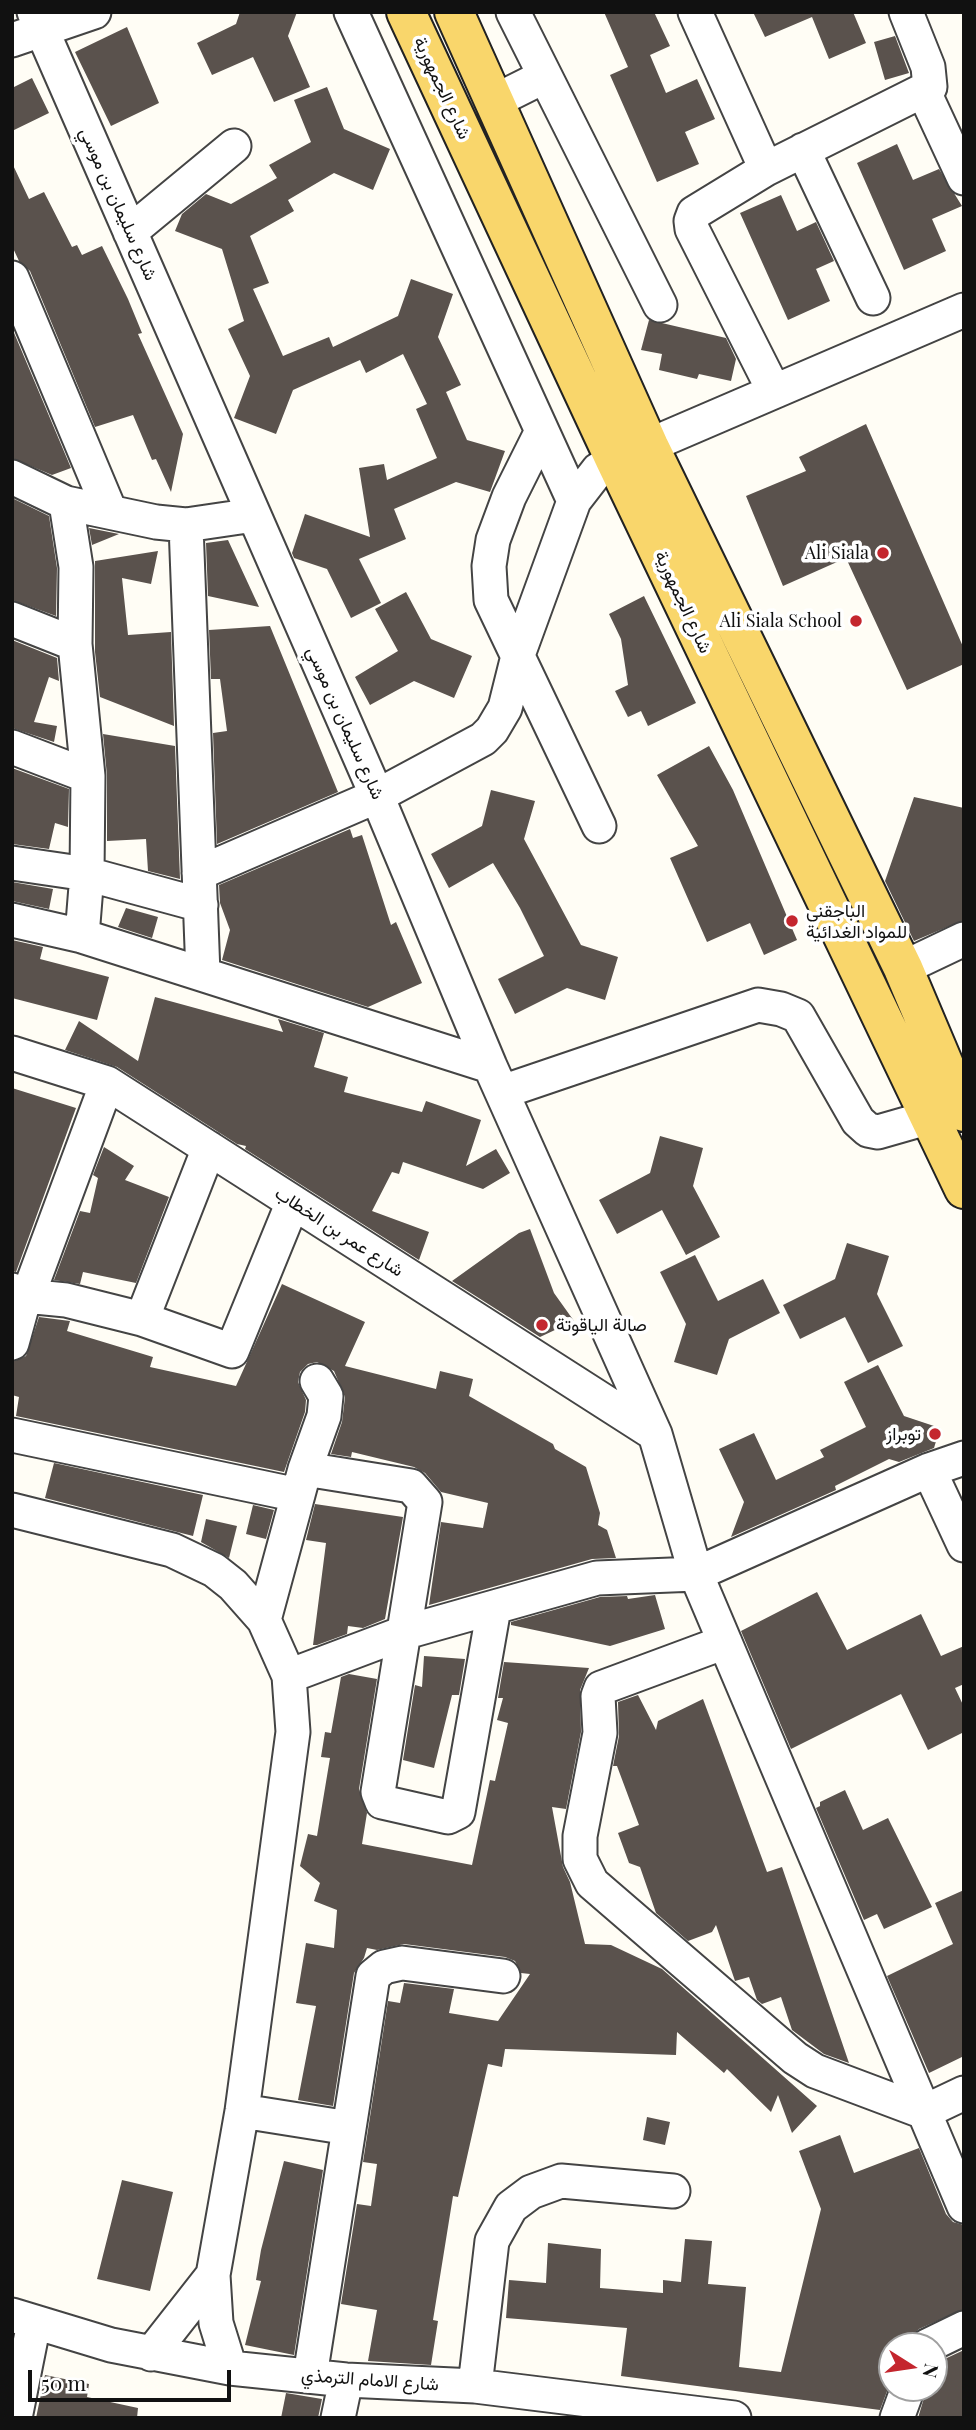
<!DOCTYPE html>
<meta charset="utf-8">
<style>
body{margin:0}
#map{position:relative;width:976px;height:2430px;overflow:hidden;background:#fffdf5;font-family:"Playfair Display",serif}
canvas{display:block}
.frame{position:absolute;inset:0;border:14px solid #111;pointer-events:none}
.north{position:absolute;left:878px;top:2332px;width:70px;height:70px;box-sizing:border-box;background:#fff;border:2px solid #a0a0a0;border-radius:50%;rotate:102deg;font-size:19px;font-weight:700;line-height:28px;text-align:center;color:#111}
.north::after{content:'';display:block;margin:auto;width:24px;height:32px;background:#c4262e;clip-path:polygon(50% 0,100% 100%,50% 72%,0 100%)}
.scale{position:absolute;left:28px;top:2370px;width:203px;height:32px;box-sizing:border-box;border:4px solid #111;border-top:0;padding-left:9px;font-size:21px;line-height:24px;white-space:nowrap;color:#111;-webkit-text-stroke:5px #fff;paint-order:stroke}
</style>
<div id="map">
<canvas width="976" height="2430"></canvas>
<div class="frame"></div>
<div class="north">N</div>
<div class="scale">50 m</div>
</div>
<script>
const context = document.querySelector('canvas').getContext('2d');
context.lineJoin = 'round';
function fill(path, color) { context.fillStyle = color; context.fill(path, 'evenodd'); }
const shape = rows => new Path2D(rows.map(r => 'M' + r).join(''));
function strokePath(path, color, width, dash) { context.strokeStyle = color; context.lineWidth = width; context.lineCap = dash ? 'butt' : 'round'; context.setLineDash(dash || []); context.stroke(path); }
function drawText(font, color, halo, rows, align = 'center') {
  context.font = font + ' "Playfair Display",Vazirmatn,serif'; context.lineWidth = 7; context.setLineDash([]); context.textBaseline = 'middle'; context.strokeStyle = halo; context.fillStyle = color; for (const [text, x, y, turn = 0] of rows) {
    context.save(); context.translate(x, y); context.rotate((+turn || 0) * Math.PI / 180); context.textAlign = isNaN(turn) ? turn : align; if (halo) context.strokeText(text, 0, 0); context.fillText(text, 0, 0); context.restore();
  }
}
fill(shape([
 [240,12,297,12,288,36,310,87,274,102,253,57,212,75,197,43,236,24],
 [604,12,654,12,670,46,650,55,666,93,697,79,715,119,685,132,699,164,657,182,610,75,628,67],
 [753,12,853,12,866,43,829,59,812,17,765,37],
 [127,27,159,103,111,126,75,52],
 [895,36,909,73,885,80,874,42],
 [32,78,49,113,12,131,12,88],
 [327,87,344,129,390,149,373,190,334,173,288,200,294,211,250,236,269,283,253,289,283,356,329,337,333,347,398,316,411,279,453,294,438,337,461,385,446,392,467,440,505,451,490,492,456,482,394,509,406,539,359,559,381,603,351,618,327,569,294,558,292,553,305,514,370,537,359,468,384,464,387,480,437,458,416,409,427,404,403,354,366,373,360,360,293,390,276,434,234,418,250,376,228,329,244,321,222,249,175,231,182,214,206,194,231,204,277,178,269,165,311,142,294,100],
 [897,144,913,180,939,169,962,206,932,219,946,251,904,270,857,163],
 [12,163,29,199,44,192,72,247,77,245,82,255,102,246,128,299,142,333,138,334,183,434,171,492,156,459,152,460,133,415,95,427,30,271,19,261,12,246],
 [781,195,797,231,816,222,834,261,816,269,830,301,788,320,740,213],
 [649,320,726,338,736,359,731,381,699,374,697,379,659,370,662,354,641,350],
 [12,328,71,468,52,475,12,458],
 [866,424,964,649,964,664,907,690,846,558,783,586,746,496,806,471,799,457],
 [12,498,49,516,57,568,56,616,12,600],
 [89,528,119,534,92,545],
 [228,540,259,607,208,596,206,543],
 [158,551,151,584,122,578,128,635,171,632,174,726,100,697,95,652,95,561],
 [406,592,431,639,472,656,454,698,414,681,370,705,355,677,398,651,375,609],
 [644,596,696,703,648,726,641,711,628,717,615,691,628,685,621,639,609,614],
 [270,626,338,792,217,844,213,733,227,731,220,679,211,679,209,630],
 [12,640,57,658,59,681,49,677,34,722,57,726,54,742,12,728],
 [103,734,175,746,180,879,148,871,146,839,107,841,107,776],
 [709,746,733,790,797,940,764,955,750,923,707,942,670,858,698,846,657,775],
 [12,768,69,789,68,827,55,823,49,849,12,844],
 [491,790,535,801,524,839,581,945,618,957,605,1000,567,988,515,1014,498,979,544,956,520,908,493,863,449,888,431,854,482,826],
 [914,797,964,808,964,920,914,941,885,881],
 [350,829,353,838,362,835,391,925,396,922,422,983,368,1007,222,960,230,930,220,903,219,885],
 [12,882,53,889,49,909,12,901],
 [126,908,158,917,152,938,118,927],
 [12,940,43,947,40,959,109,977,97,1020,12,998],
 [155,997,283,1032,278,1019,324,1033,314,1067,348,1077,344,1092,422,1112,426,1101,481,1120,466,1166,496,1149,510,1173,483,1189,403,1162,399,1174,392,1172,372,1211,429,1232,419,1260,245,1149,246,1146,237,1144,117,1067,65,1050,79,1021,138,1061],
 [12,1088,76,1108,16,1272,12,1271],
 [660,1136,703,1148,693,1186,720,1237,686,1255,662,1210,617,1234,599,1200,650,1173],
 [104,1147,134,1166,125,1180,169,1197,136,1283,83,1272,80,1284,54,1280,80,1211,90,1213,98,1178,93,1175],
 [530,1229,554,1293,574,1321,540,1337,452,1281,519,1233],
 [847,1243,889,1256,877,1294,903,1346,868,1363,845,1317,800,1339,783,1305,835,1279],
 [695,1255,718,1301,763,1279,780,1313,729,1339,717,1375,674,1362,686,1324,660,1272],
 [282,1284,365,1322,345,1366,436,1389,440,1371,473,1379,469,1396,553,1444,555,1449,586,1467,600,1513,598,1525,607,1530,616,1558,592,1559,429,1605,441,1522,483,1528,488,1503,441,1492,425,1473,414,1467,352,1452,351,1457,331,1454,342,1422,345,1397,334,1371,317,1362,308,1364,300,1372,298,1382,306,1400,305,1412,284,1472,16,1416,19,1397,12,1395,12,1362,26,1356,39,1317,70,1321,67,1331,153,1357,150,1367,236,1386],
 [878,1365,904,1416,940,1428,934,1448,899,1462,889,1459,835,1486,836,1490,731,1537,744,1502,719,1449,754,1433,776,1480,824,1457,820,1450,866,1427,844,1382],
 [54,1463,203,1495,193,1536,45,1498],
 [315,1504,403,1517,385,1619,363,1628,348,1626,347,1634,317,1645,313,1645,326,1543,306,1540],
 [253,1505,274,1510,266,1539,246,1534],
 [206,1519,237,1526,229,1558,201,1542],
 [817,1592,847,1650,921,1614,941,1656,964,1646,964,1684,955,1688,964,1707,964,1732,928,1750,901,1694,791,1749,741,1631],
 [655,1595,665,1629,610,1646,511,1625,511,1622,600,1597,627,1596,628,1599],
 [424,1656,465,1659,459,1695,452,1695,434,1768,403,1760,415,1685,422,1687],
 [504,1662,589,1668,580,1690,581,1732,566,1809,552,1807,563,1867,570,1882,585,1944,611,1945,662,1969,817,2106,792,2133,778,2095,771,2112,727,2069,724,2073,677,2032,676,2055,505,2049,502,2067,488,2064,458,2197,453,2196,433,2320,438,2321,431,2365,368,2361,377,2310,341,2304,357,2204,371,2206,377,2164,363,2162,388,2001,400,2003,404,1983,454,1989,449,2013,498,2021,530,1974,521,1973,515,1961,505,1957,404,1944,377,1950,367,1948,364,1958,354,1973,333,2106,298,2100,316,2006,296,2003,306,1943,334,1948,337,1910,314,1901,320,1883,300,1866,308,1834,317,1836,330,1758,321,1757,325,1732,331,1733,341,1677,349,1674,377,1679,359,1789,367,1813,362,1844,472,1865,490,1780,495,1781,508,1723,497,1720,503,1698,498,1698],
 [638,1695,656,1730,658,1721,703,1699,767,1872,782,1867,849,2063,824,2054,792,2030,781,1997,762,2004,757,2000,749,1977,735,1981,716,1925,712,1932,688,1941,656,1913,640,1867,629,1863,618,1833,639,1825,617,1766,613,1766,619,1736,618,1702],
 [845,1790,863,1830,888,1818,932,1907,884,1929,877,1914,864,1920,816,1808,820,1806,820,1802],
 [964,1890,964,2056,929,2073,887,1976,953,1944,935,1903],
 [647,2117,670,2122,665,2145,643,2140],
 [840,2135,854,2173,919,2148,946,2214,953,2222,964,2225,964,2309,919,2329,911,2336,908,2346,892,2346,892,2378,880,2410,621,2376,627,2328,506,2318,509,2280,546,2283,548,2243,601,2249,600,2288,663,2293,663,2280,681,2282,685,2239,712,2241,708,2284,746,2287,739,2367,781,2372,821,2209,799,2151],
 [284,2161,323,2170,294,2355,245,2345,261,2281,256,2280,261,2250],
 [122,2180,173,2192,150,2291,97,2279],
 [964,2350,964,2418,918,2418,927,2388,934,2388,934,2364],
 [45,2375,89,2384,87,2397,138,2408,137,2418,36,2418],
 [286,2393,322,2399,318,2418,281,2418]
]), '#5a524d');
const minor = shape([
 [34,12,377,796,490,1066,655,1434,696,1574,964,2206],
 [351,12,574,501],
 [513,12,660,305],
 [695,12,766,169],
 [12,40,94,12],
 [924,92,964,178],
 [495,101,545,76],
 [803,150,873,298],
 [130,232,234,146],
 [12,278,109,509],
 [774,391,692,229,691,221,694,213,766,169,930,87,928,67,906,12],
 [542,431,509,497,493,540,489,566,491,600,599,826],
 [12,477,66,503,156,522,186,525,254,515],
 [66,503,76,567,75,644,88,776,87,874,82,936],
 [186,525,203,974],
 [12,619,75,644],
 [12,747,88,776],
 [12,863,87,874,201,905],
 [199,873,377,796,483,739,492,730,505,708,519,652,574,501,598,470,615,460,964,310],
 [12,920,82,936,490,1066],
 [903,968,964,939],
 [12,1053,107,1083,655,1434],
 [502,1092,758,1005,781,1009,798,1016,858,1121,868,1130,878,1132,927,1118],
 [12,1290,25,1296,66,1300,142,1319,232,1351,293,1202],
 [142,1319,209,1148],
 [12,1343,25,1296,33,1282,107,1083],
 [12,1435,298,1495],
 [305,1469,411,1486,425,1502,378,1792,382,1802,448,1817,458,1812,494,1608],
 [929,1470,964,1545],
 [12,1510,172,1550,214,1570,233,1585,264,1620,289,1676,293,1732,242,2111,213,2275,216,2323,230,2368],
 [264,1620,305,1469,324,1416,326,1396,317,1381],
 [725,1642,601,1688,598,1696,600,1733,580,1836,580,1859,592,1883,795,2058,815,2071,924,2112,964,2093],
 [289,1676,406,1632,597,1578,696,1574,929,1470,964,1458],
 [242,2111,349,2128],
 [12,2315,111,2345,230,2368,346,2380,475,2386,734,2418],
 [927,2346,964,2328],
 [151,2354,213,2275],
 [310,2376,373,1976,384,1967,402,1963,503,1976],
 [475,2386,492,2241,511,2207,531,2192,561,2181,673,2191],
 [15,2418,34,2323],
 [338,2418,346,2380],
 [897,2418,908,2388]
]);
const major = shape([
 [406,12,615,460,964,1189],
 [454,12,649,446,903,968,964,1112]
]);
strokePath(minor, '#444', 37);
strokePath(major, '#222', 42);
strokePath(minor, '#fff', 33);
strokePath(major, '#f9d66b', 38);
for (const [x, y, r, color] of [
 [883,553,7,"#c4262e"],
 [856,621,7,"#c4262e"],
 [792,921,7,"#c4262e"],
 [542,1325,7,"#c4262e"],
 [935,1434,7,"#c4262e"]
]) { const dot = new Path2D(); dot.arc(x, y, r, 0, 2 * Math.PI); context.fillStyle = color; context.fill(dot); strokePath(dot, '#fff', 2.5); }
drawText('18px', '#111', '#fff', [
 ["شارع الجمهورية",442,88,65],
 ["شارع سليمان بن موسي",118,204,66],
 ["شارع الجمهورية",683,602,65],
 ["شارع سليمان بن موسي",345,723,66],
 ["شارع عمر بن الخطاب",339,1232,33],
 ["شارع الامام الترمذي",370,2380,4]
]);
drawText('18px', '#111', '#fff', [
 ["Ali Siala",869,553],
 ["Ali Siala School",842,621],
 ["الباجقني",806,911,"left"],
 ["للمواد الغدائية",806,932,"left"],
 ["صالة الياقوتة",556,1325,"left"],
 ["توبراز",921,1434]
], 'right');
</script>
